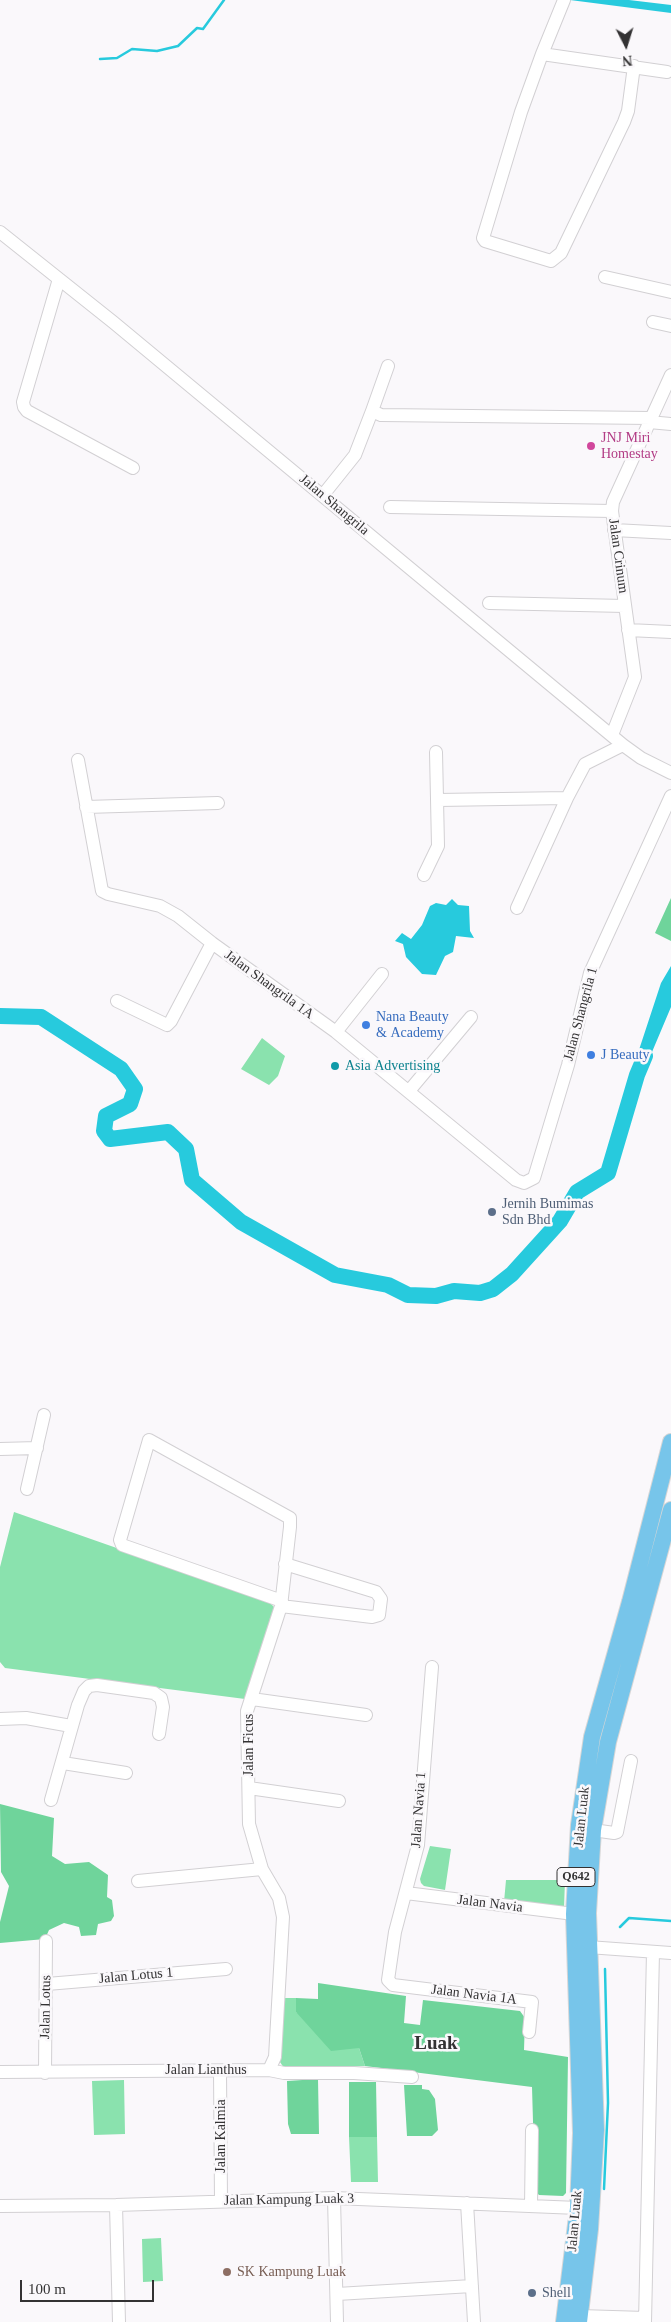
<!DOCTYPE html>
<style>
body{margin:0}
#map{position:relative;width:671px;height:2322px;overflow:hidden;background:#faf8fb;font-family:"Times New Roman",serif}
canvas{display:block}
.north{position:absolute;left:601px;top:20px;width:50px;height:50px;-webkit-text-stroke:4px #faf8fb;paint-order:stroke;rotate:175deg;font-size:14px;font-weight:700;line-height:20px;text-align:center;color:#333233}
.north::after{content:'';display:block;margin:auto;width:18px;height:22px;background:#333233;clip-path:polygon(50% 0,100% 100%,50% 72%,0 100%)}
.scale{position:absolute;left:20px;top:2280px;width:134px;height:22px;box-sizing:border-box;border:2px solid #333233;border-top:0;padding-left:6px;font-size:15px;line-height:18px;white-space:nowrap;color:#333233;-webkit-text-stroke:4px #faf8fb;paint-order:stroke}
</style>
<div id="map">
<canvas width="671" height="2322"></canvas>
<div class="north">N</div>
<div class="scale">100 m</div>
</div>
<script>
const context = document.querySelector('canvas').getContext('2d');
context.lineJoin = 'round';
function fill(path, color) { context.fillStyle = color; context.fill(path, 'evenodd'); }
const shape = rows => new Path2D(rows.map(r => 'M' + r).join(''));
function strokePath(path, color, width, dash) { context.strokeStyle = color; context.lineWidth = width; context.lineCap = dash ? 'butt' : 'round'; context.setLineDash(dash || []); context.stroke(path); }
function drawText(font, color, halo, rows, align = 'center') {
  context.font = font + ' "Times New Roman",serif'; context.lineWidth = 5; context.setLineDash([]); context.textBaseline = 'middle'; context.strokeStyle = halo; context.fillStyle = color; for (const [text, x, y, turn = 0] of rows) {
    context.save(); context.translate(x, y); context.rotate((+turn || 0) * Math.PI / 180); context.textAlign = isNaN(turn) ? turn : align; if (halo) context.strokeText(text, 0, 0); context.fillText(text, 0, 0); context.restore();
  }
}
fill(shape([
 [262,1038,285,1056,278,1076,269,1085,241,1069],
 [14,1512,262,1599,271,1604,275,1608,245,1699,5,1668,0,1662,0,1567],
 [430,1846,451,1849,445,1890,424,1886,421,1883,420,1879],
 [506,1880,565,1880,564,1908,504,1902],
 [282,1998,296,1998,296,2012,359,2048,365,2066,284,2068,280,2062],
 [124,2080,125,2134,94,2135,92,2081],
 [349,2137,377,2137,378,2182,351,2182],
 [161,2238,163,2281,143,2282,142,2239]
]), '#8ae2ae');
fill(shape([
 [671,898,671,941,655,933],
 [0,1804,54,1818,52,1856,65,1864,89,1862,108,1875,107,1897,112,1900,114,1916,111,1921,98,1924,96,1935,81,1936,79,1927,64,1923,49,1930,45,1939,0,1943,0,1922,9,1886,1,1872],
 [318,1983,406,1996,404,2023,420,2025,423,2000,520,2011,525,2018,524,2050,568,2057,566,2193,563,2196,539,2195,535,2191,532,2087,365,2066,359,2048,331,2051,296,2012,296,1998,318,1999],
 [318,2079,319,2134,291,2134,288,2124,287,2081],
 [349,2082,376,2082,377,2137,349,2137],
 [404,2085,422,2085,422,2089,429,2090,435,2099,438,2130,432,2136,407,2136]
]), '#6fd49b');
fill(shape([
 [570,0,629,0,671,5,671,13],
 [452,899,458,905,469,906,470,931,474,938,456,936,453,952,445,956,436,975,422,974,406,957,403,944,395,941,402,933,411,939,422,925,430,906,436,903,446,905],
 [671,966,671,1007,652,1052,637,1075,636,1059,661,983]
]), '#27cadd');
strokePath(shape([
 [100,59,117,58,132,49,157,51,178,46,197,28,203,29,224,0],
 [620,1927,629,1918,671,1921],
 [604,2189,608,2103,605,1969]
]), '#27cadd', 2.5);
strokePath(shape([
 [0,1016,41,1017,121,1069,135,1089,130,1104,106,1116,104,1131,110,1139,168,1132,186,1149,192,1180,241,1222,335,1275,388,1285,408,1295,436,1296,454,1291,480,1293,493,1289,512,1274,560,1221,577,1192,608,1173,637,1075,645,1056]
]), '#27cadd', 16);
const minor = shape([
 [564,0,542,54,667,72],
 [542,54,521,112,483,238,485,241,551,261,561,253,624,122,628,111,634,66],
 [0,232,113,322,623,745,641,758,671,773],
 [605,277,671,292],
 [59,279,23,402,24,407,27,411,133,468],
 [653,322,671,326],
 [372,411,388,366],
 [649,422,671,424],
 [323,495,355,455,372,411,381,415,651,418],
 [390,507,612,511],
 [614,530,671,533],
 [489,603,625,606],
 [628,630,671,632],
 [612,735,635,677,612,511,613,502,671,375],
 [78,760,102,891,108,894,160,906,178,916,212,943,336,1032,516,1180,524,1183,534,1178,568,1065,590,973,671,796],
 [438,800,567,798,585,764,623,745],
 [86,807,218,803],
 [424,875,438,846,436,752],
 [517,908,567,798],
 [117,1001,167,1025,171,1021,212,943],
 [336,1032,382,974],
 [409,1091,471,1017],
 [0,1449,37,1448],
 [27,1489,44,1415],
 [281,1606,372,1617,379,1615,381,1599,376,1592,285,1564],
 [432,1667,418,1845,395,1932,388,1980,393,1985,532,2002,529,2032],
 [252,1699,366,1715],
 [0,1719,26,1718,71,1726],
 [63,1763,126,1773],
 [249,1788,339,1801],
 [51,1800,78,1705,84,1691,89,1686,97,1685,154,1693,161,1698,163,1707,159,1734],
 [593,1830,614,1833,617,1832,631,1761],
 [138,1881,262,1869],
 [406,1893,574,1914],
 [588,1947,671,1953],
 [47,1984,226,1969],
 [269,2070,275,2057,283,1917,279,1898,262,1869,249,1824,247,1711,281,1606,290,1527,290,1518,149,1440,120,1540,122,1545,282,1601],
 [220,2071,221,2201],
 [0,2072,269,2070,284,2073,354,2073,412,2077],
 [45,2073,46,1941],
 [334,2198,337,2322],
 [467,2203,474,2322],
 [116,2205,119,2322],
 [0,2206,116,2205,334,2198,578,2208],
 [531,2206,532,2130],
 [337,2294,472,2286],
 [580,2316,645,2318],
 [645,2322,653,1952]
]);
const major = shape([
 [564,2322,578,2208,581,2133,574,1914,579,1825,592,1737,630,1602,671,1442],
 [579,2322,590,2229,596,2130,588,1913,593,1830,608,1742,671,1510]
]);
strokePath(minor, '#d2d0d3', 14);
strokePath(major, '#d6d6d6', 18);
strokePath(minor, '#fff', 12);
strokePath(major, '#77c5ea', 16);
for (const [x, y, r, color] of [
 [591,446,5,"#d1479c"],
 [366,1025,5,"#3f7fe0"],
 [591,1055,5,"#3f7fe0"],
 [335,1066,5,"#0f9aa8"],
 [492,1212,5,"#5c6f8a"],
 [227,2272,5,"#8d6e63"],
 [532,2293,5,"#5c6f8a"]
]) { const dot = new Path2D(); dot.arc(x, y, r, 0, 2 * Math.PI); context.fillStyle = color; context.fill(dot); strokePath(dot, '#faf8fb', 2); }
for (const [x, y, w] of [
 [576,1877,38]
]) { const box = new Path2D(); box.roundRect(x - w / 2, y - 9.5, w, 19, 4); context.fillStyle = '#faf8fb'; context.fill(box); strokePath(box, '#333233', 1); }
drawText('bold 12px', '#333233', null, [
 ["Q642",576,1877]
]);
drawText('14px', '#b23c85', '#faf8fb', [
 ["JNJ Miri",601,438],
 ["Homestay",601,454]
], 'left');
drawText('14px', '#333233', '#faf8fb', [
 ["Jalan Shangrila",334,505,40],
 ["Jalan Crinum",618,556,82],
 ["Jalan Shangrila 1A",269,985,36],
 ["Jalan Shangrila 1",581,1014,-75],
 ["Jalan Ficus",249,1745,-90],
 ["Jalan Navia 1",419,1810,-86],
 ["Jalan Luak",582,1817,-84],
 ["Jalan Navia",490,1904,7],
 ["Jalan Lotus 1",136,1976,-5],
 ["Jalan Navia 1A",474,1995,7],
 ["Jalan Lotus",46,2007,-89],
 ["Jalan Lianthus",206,2070],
 ["Jalan Kalmia",221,2136,-90],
 ["Jalan Kampung Luak 3",289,2200,-1],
 ["Jalan Luak",575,2221,-85]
]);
drawText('14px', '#366cbe', '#faf8fb', [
 ["Nana Beauty",376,1017],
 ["& Academy",376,1033],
 ["J Beauty",601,1055]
], 'left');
drawText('14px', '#0d838f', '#faf8fb', [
 ["Asia Advertising",345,1066]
], 'left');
drawText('14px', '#4e5e75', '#faf8fb', [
 ["Jernih Bumimas",502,1204],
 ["Sdn Bhd",502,1220],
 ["Shell",542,2293]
], 'left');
drawText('14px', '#785e54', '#faf8fb', [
 ["SK Kampung Luak",237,2272]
], 'left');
drawText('bold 19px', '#333233', '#faf8fb', [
 ["Luak",436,2044]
]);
</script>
